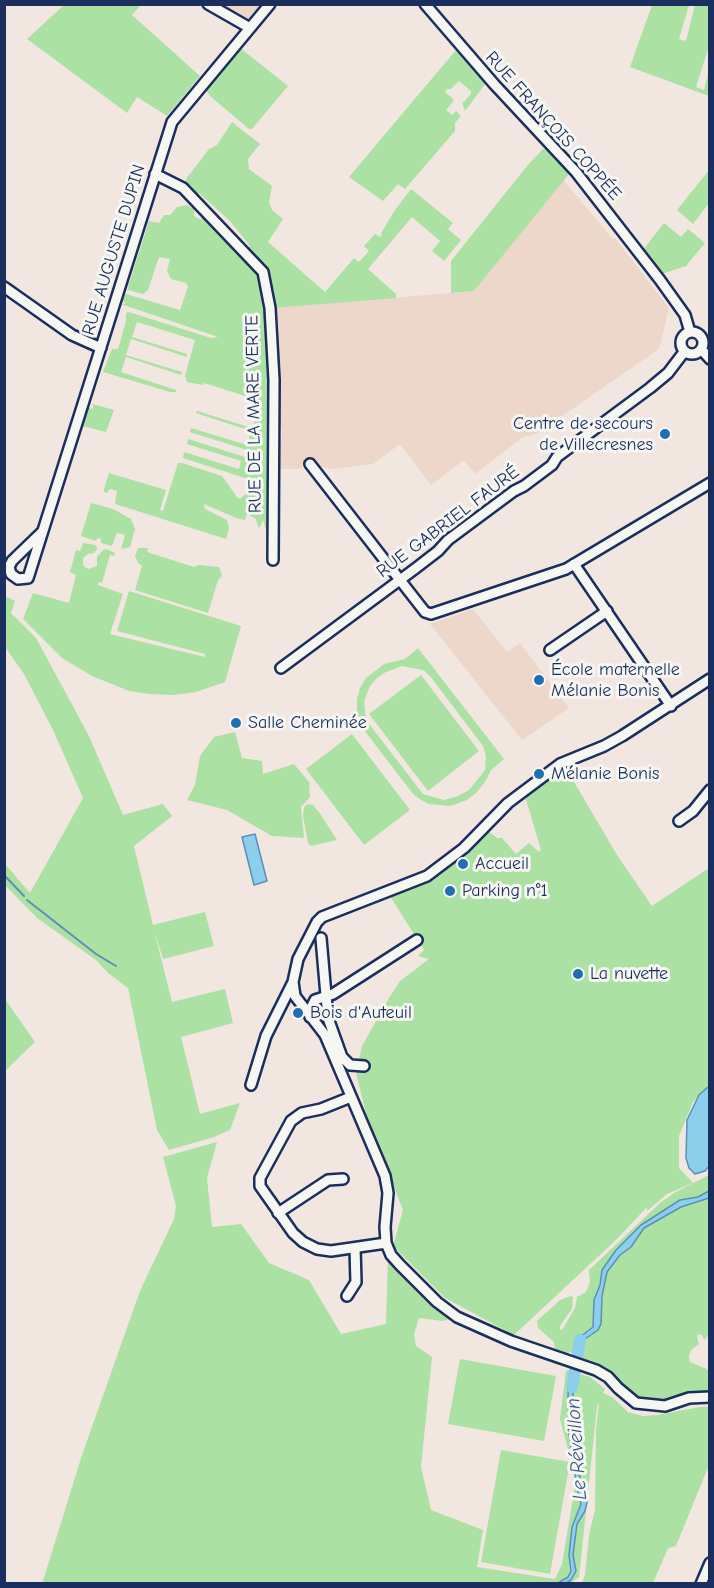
<!DOCTYPE html>
<meta charset="utf-8">
<style>
body{margin:0}
#map{position:relative;width:714px;height:1588px;overflow:hidden;background:#f2e7e0;font-family:"Comic Neue",sans-serif}
canvas{display:block}
.frame{position:absolute;inset:0;border:6px solid #1b2f5e;pointer-events:none}
</style>
<div id="map">
<canvas width="714" height="1588"></canvas>
<div class="frame"></div>
</div>
<script>
const context = document.querySelector('canvas').getContext('2d');
context.lineJoin = 'round';
function fill(path, color) { context.fillStyle = color; context.fill(path, 'evenodd'); }
const shape = rows => new Path2D(rows.map(r => 'M' + r).join(''));
function strokePath(path, color, width, dash) { context.strokeStyle = color; context.lineWidth = width; context.lineCap = dash ? 'butt' : 'round'; context.setLineDash(dash || []); context.stroke(path); }
function drawText(font, color, halo, rows, align = 'center') {
  context.font = font + ' "Comic Neue",sans-serif'; context.lineWidth = 6; context.setLineDash([]); context.textBaseline = 'middle'; context.strokeStyle = halo; context.fillStyle = color; for (const [text, x, y, turn = 0] of rows) {
    context.save(); context.translate(x, y); context.rotate((+turn || 0) * Math.PI / 180); context.textAlign = isNaN(turn) ? turn : align; if (halo) context.strokeText(text, 0, 0); context.fillText(text, 0, 0); context.restore();
  }
}
fill(shape([
 [215,5,264,5,247,24],
 [563,180,613,239,615,238,669,308,659,349,536,434,523,437,475,474,464,460,431,485,400,444,373,464,333,469,317,466,313,461,303,464,301,469,276,469,276,445,282,439,282,431,277,428,273,308,474,291],
 [473,609,507,652,520,643,569,708,522,740,430,624]
]), '#edd6ca');
fill(shape([
 [64,5,141,5,132,15,200,76,167,116,137,97,127,113,27,39],
 [652,5,689,5,679,39,686,41,695,5,709,5,709,46,696,87,704,90,709,70,709,96,630,67],
 [239,47,288,86,252,129,249,129,210,96,206,90,206,86],
 [456,50,486,83,465,111,462,102,464,102,471,94,471,91,459,81,451,89,447,89,445,92,453,99,453,102,446,110,452,115,456,111,461,116,455,123,455,131,405,189,398,184,383,201,349,177],
 [232,122,260,144,248,159,249,169,272,186,269,202,272,210,283,219,268,242,325,292,354,258,359,262,369,251,364,246,375,234,380,237,382,234,381,233,395,210,411,189,453,223,448,229,461,240,444,261,432,251,440,241,412,217,368,269,396,294,396,298,273,308,267,285,260,287,267,319,272,378,270,531,266,530,263,520,260,527,258,527,256,519,247,514,245,520,236,518,204,504,205,509,227,520,229,528,226,539,115,504,117,491,110,489,107,493,104,492,104,489,109,473,166,490,160,510,163,511,178,463,182,463,222,476,237,497,240,499,254,487,261,491,264,484,249,478,248,479,183,458,184,452,239,469,241,461,187,444,188,439,248,458,250,451,190,432,191,428,247,445,251,431,196,413,197,411,252,428,255,421,260,419,261,401,204,383,203,385,187,382,185,376,195,340,137,322,132,337,187,354,187,357,131,339,126,355,182,372,181,375,126,357,121,372,176,390,176,392,170,392,103,372,112,349,118,349,126,321,126,313,129,312,211,338,218,337,121,304,126,303,122,300,125,294,126,294,180,310,188,287,186,283,171,279,167,271,170,259,159,257,148,290,143,294,128,290,128,287,149,221,159,223,164,215,170,215,177,207,187,205,194,209,194,216,199,219,207,217,246,250,250,246,230,221,199,193,196,198,185,188,186,179,209,149,217,145],
 [548,148,569,174,474,291,451,293,451,261,527,166,543,149],
 [709,170,709,203,693,224,677,210],
 [664,223,681,237,688,229,705,243,686,266,662,274,643,250],
 [89,403,114,410,106,432,82,426,80,424,83,413,88,408,93,409,93,405],
 [91,503,113,509,131,519,135,529,130,547,121,549,125,535,117,533,112,546,101,543,101,539,98,538,96,541,81,536],
 [83,543,96,545,97,549,94,553,88,554,83,558,83,565,88,569,97,566,97,557,103,550,106,549,115,553,114,556,110,555,102,583,99,582,98,585,123,594,110,634,205,657,205,654,117,631,129,591,241,626,225,682,196,692,174,695,149,694,129,691,112,684,92,676,62,658,23,619,33,593,69,603,76,575,70,572,76,550,80,551],
 [138,548,148,548,147,552,194,567,199,565,219,567,222,576,218,580,208,613,135,590,142,566,138,563,135,556],
 [5,596,15,601,11,613,36,638,89,736,123,815,163,804,172,816,134,846,153,925,205,912,214,946,163,959,154,930,172,1002,225,989,233,1023,181,1037,200,1114,240,1103,230,1130,214,1137,169,1150,157,1130,128,988,108,973,96,960,37,918,5,885,5,864,30,893,83,798,53,730,24,674,5,647],
 [418,648,504,759,491,770,485,782,476,793,467,800,450,806,429,804,421,800,413,794,361,726,357,713,357,699,360,688,366,678,384,664,405,659],
 [402,666,423,670,430,676,483,746,486,756,485,770,469,790,458,796,444,800,423,794,366,720,364,701,370,686,376,679,384,673],
 [421,675,479,751,428,791,369,714],
 [235,732,242,758,262,761,263,774,294,764,309,782,310,797,301,807,304,838,272,836,227,810,187,800,195,785,200,756,214,737],
 [352,734,410,810,364,845,306,769],
 [567,770,617,855,652,906,709,868,709,1085,693,1102,679,1136,679,1168,693,1183,667,1194,647,1211,647,1207,617,1239,514,1335,445,1298,393,1246,403,1210,368,1122,356,1073,362,1046,389,998,400,981,429,959,418,956,424,950,390,896,438,873,465,855,488,831,497,838,502,838,516,854,529,843,539,852,541,850,525,796],
 [308,804,313,805,321,815,337,840,311,846,308,843,303,816,304,807],
 [5,999,35,1042,5,1071,4,1071],
 [217,1142,207,1178,212,1227,241,1224,269,1263,309,1280,341,1334,386,1324,388,1255,449,1319,443,1321,419,1318,414,1334,416,1346,432,1357,421,1467,431,1510,483,1530,477,1567,555,1579,562,1564,576,1480,560,1419,566,1370,590,1377,605,1389,603,1393,612,1397,628,1412,643,1416,657,1415,700,1407,709,1407,709,1465,676,1546,668,1548,653,1583,582,1583,585,1575,589,1535,595,1510,596,1430,599,1403,597,1407,579,1577,571,1583,42,1584,82,1455,140,1291,174,1219,176,1206,163,1157],
 [709,1175,709,1191,698,1197,680,1200,641,1225,616,1250,602,1270,600,1285,594,1300,593,1327,575,1341,573,1353,569,1352,568,1355,555,1351,554,1342,538,1328,537,1321,560,1300,571,1296,573,1297,572,1309,560,1326,560,1329,562,1330,575,1308,577,1297,586,1292,590,1282,589,1270,660,1203,674,1193],
 [709,1198,709,1335,704,1340,702,1335,698,1334,697,1337,699,1344,691,1350,689,1357,690,1362,709,1370,709,1394,665,1402,638,1400,599,1365,581,1359,582,1355,579,1354,582,1342,598,1330,601,1324,602,1296,607,1272,620,1255,631,1247,644,1228,681,1207],
 [460,1359,556,1376,544,1441,448,1424],
 [501,1450,570,1462,550,1574,481,1562]
]), '#abe1a3');
const water = shape([
 [255,834,267,881,254,885,242,837,255,834],
 [709,1086,709,1166,705,1171,695,1174,689,1168,686,1158,687,1120,699,1095,709,1086],
 [709,1191,709,1198,681,1207,644,1228,631,1247,620,1255,607,1272,602,1296,601,1324,598,1330,585,1339,579,1354,573,1353,575,1341,593,1327,594,1300,600,1285,602,1270,616,1250,641,1225,680,1200,698,1197,709,1191],
 [571,1370,577,1372,575,1376,572,1405,579,1473,581,1483,588,1498,585,1511,577,1524,573,1555,576,1571,571,1580,566,1583,558,1583,568,1577,571,1571,569,1555,572,1527,581,1504,577,1488,569,1434,568,1393,571,1370]
]);
fill(water, '#8bcfed');
strokePath(water, '#5e8fb4', 1.5);
strokePath(shape([
 [4,875,24,896],
 [27,900,96,954,116,966]
]), '#5e8fb4', 2);
strokePath(shape([
 [572,1387,580,1340]
]), '#8bcfed', 12);
const minor = shape([
 [208,4,250,28],
 [425,4,494,84,576,172,660,280,685,315,690,332],
 [155,174,183,188,263,272,270,308,274,380,273,560],
 [4,287,72,335,101,348],
 '681 343a11 11 0 1 1 22 0a11 11 0 1 1-22 0Z',
 [701,349,710,359],
 [310,464,400,580,425,612,431,614,566,569,710,483],
 [41,533,12,561,9,567,11,574,18,579,28,578,29,575,172,122,270,4],
 [574,564,671,706],
 [550,650,607,611],
 [281,668,416,568,438,551,448,540,514,491,524,486,552,465,557,457,650,388,668,373,684,352],
 [710,679,622,736,604,746,560,764,508,803,464,848,427,876,322,917,317,922,298,959,293,982,295,996,325,1035,385,1176,388,1193,385,1227,386,1243,391,1255,400,1265,437,1302,457,1317,511,1341,596,1370,608,1377,618,1388,636,1403,665,1406,689,1398,710,1397],
 [679,821,693,811,710,790],
 [321,938,328,1018,342,1057,350,1065,364,1066],
 [310,1017,312,1006,315,1000,333,994,417,940],
 [251,1085,266,1036,293,982],
 [351,1097,321,1109,302,1113,291,1121,260,1178,260,1186,293,1233,303,1242,317,1249,331,1251,386,1243],
 [278,1213,328,1180,343,1179],
 [347,1296,356,1282,355,1248],
 [701,1584,710,1563]
]);
strokePath(minor, '#1b2f5e', 14);
strokePath(minor, '#f6f6f2', 9);
for (const [x, y, r, color] of [
 [665,434,6,"#1f6fb2"],
 [539,680,6,"#1f6fb2"],
 [236,723,6,"#1f6fb2"],
 [539,774,6,"#1f6fb2"],
 [463,864,6,"#1f6fb2"],
 [450,891,6,"#1f6fb2"],
 [578,974,6,"#1f6fb2"],
 [298,1013,6,"#1f6fb2"]
]) { const dot = new Path2D(); dot.arc(x, y, r, 0, 2 * Math.PI); context.fillStyle = color; context.fill(dot); strokePath(dot, '#f6f6f2', 2); }
drawText('18px', '#1b2f5e', '#f6f6f2', [
 ["RUE FRANÇOIS COPPÉE",553,126,48],
 ["RUE AUGUSTE DUPIN",114,250,-73],
 ["RUE DE LA MARE VERTE",254,414,-91],
 ["RUE GABRIEL FAURÉ",448,522,-37]
]);
drawText('18px', '#1b2f5e', '#f6f6f2', [
 ["Centre de secours",653,424,"right"],
 ["de Villecresnes",653,445,"right"],
 ["École maternelle",551,670],
 ["Mélanie Bonis",551,691],
 ["Salle Cheminée",248,723],
 ["Mélanie Bonis",551,774],
 ["Accueil",475,864],
 ["Parking n°1",462,891],
 ["La nuvette",590,974],
 ["Bois d'Auteuil",310,1013]
], 'left');
drawText('italic 20px', '#375782', '#f6f6f2', [
 ["Le Réveillon",577,1449,-94]
]);
</script>
